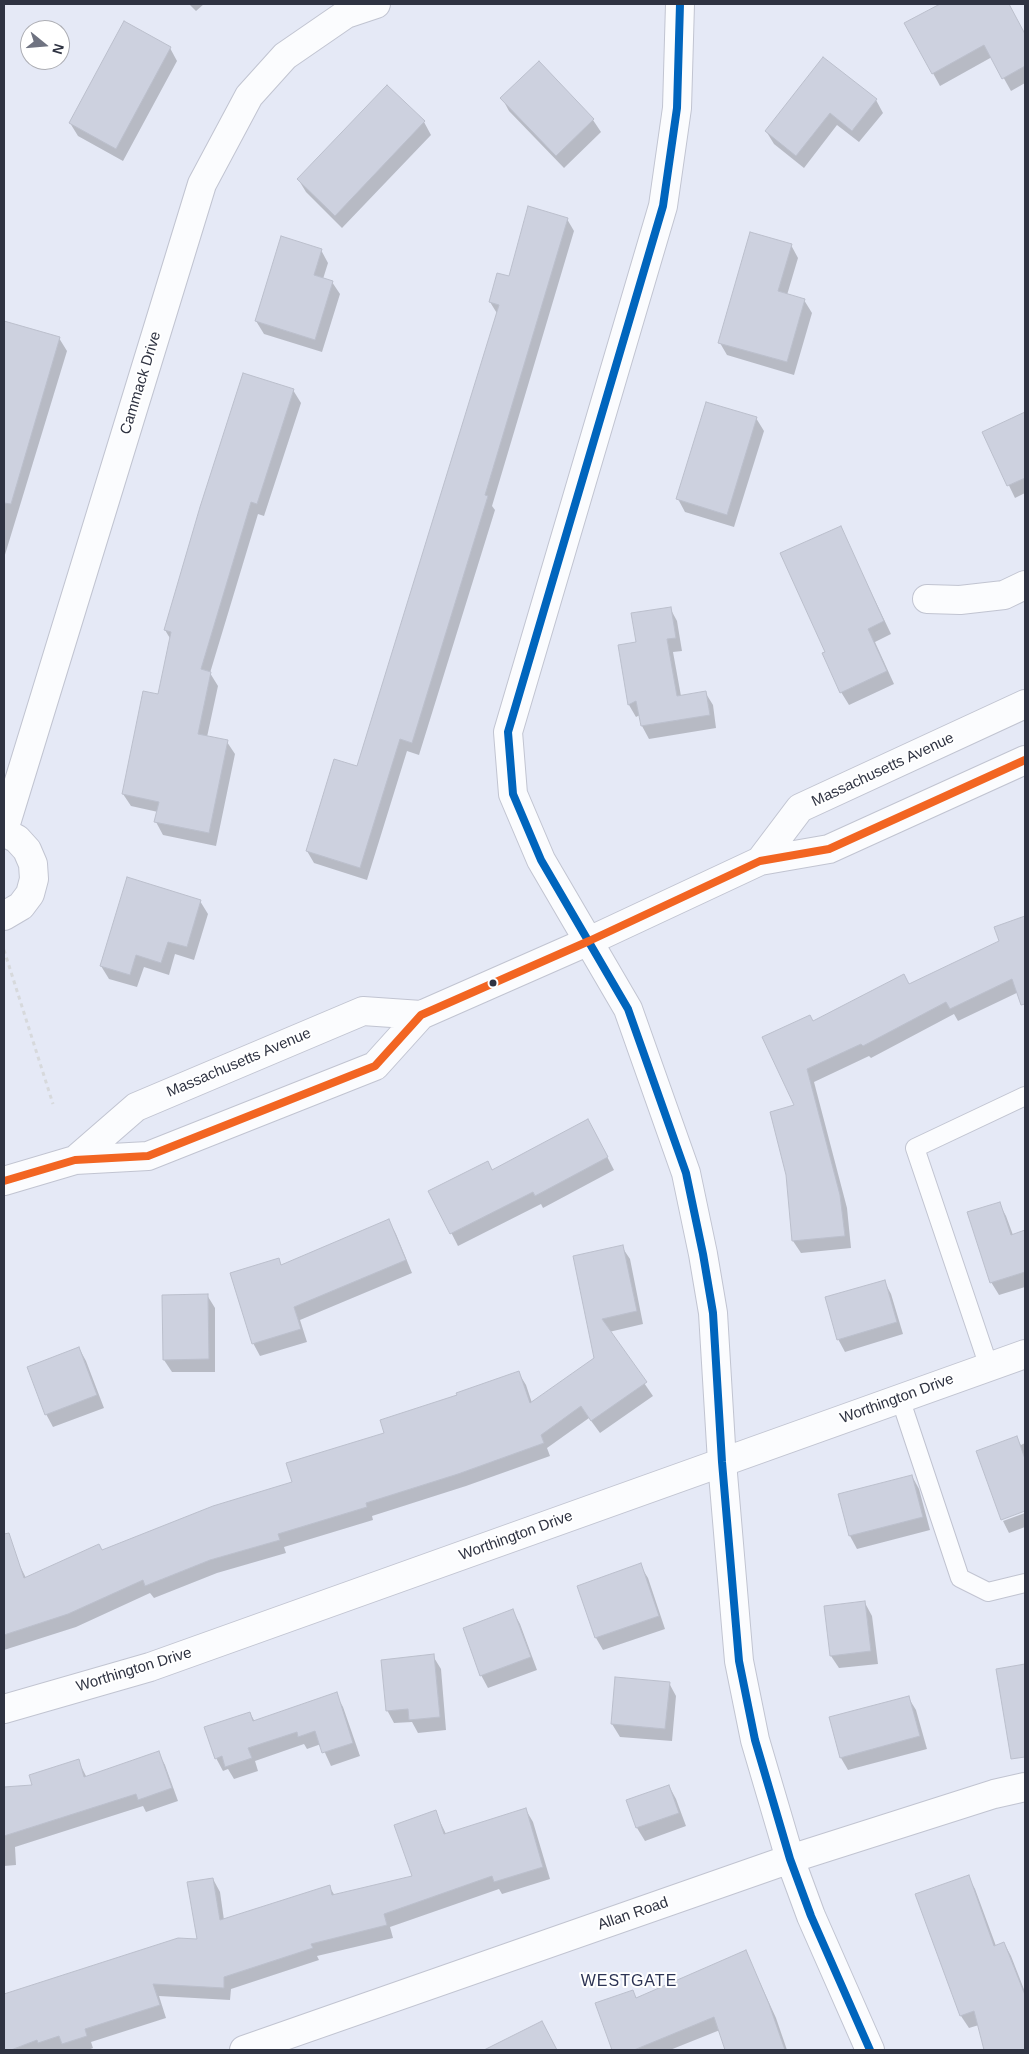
<!DOCTYPE html>
<style>
body{margin:0}
#map{position:relative;width:1029px;height:2054px;overflow:hidden;background:#e5e9f6;font-family:Helvetica,sans-serif}
canvas{display:block}
.frame{position:absolute;inset:0;border:5px solid #2f3342;pointer-events:none}
.north{position:absolute;left:20px;top:20px;width:50px;height:50px;box-sizing:border-box;background:#fff;border:1px solid #acadb3;border-radius:50%;rotate:107deg;font-size:14px;font-weight:700;line-height:20px;text-align:center;color:#2f3342}
.north::after{content:'';display:block;margin:auto;width:18px;height:22px;background:#6f7381;clip-path:polygon(50% 0,100% 100%,50% 72%,0 100%)}
</style>
<div id="map">
<canvas width="1029" height="2054"></canvas>
<div class="frame"></div>
<div class="north">N</div>
</div>
<script>
const context = document.querySelector('canvas').getContext('2d');
context.lineJoin = 'round';
function fill(path, color) { context.fillStyle = color; context.fill(path, 'evenodd'); }
const shape = rows => new Path2D(rows.map(r => 'M' + r).join(''));
function strokePath(path, color, width, dash) { context.strokeStyle = color; context.lineWidth = width; context.lineCap = dash ? 'butt' : 'round'; context.setLineDash(dash || []); context.stroke(path); }
function drawText(font, color, halo, rows, align = 'center') {
  context.font = font + ' Helvetica,sans-serif'; context.lineWidth = 4; context.setLineDash([]); context.textBaseline = 'middle'; context.strokeStyle = halo; context.fillStyle = color; for (const [text, x, y, turn = 0] of rows) {
    context.save(); context.translate(x, y); context.rotate((+turn || 0) * Math.PI / 180); context.textAlign = isNaN(turn) ? turn : align; if (halo) context.strokeText(text, 0, 0); context.fillText(text, 0, 0); context.restore();
  }
}
fill(shape([
 [189,4,204,4,196,11],
 [943,4,1008,4,1025,36,1025,83,1011,91,992,57,940,86,906,24],
 [170,48,177,61,123,161,78,136,70,123],
 [539,63,593,120,601,132,564,168,509,111,502,98],
 [387,87,424,122,431,135,342,228,306,192,298,179],
 [876,100,883,113,859,142,837,125,804,168,774,144,766,131],
 [567,219,574,231,492,506,495,510,419,755,407,751,367,880,314,863,307,851,358,768,498,315,490,302,509,278],
 [791,245,798,258,787,295,804,300,812,313,794,375,727,355,720,343],
 [321,250,328,263,323,279,332,282,340,294,322,352,264,334,256,321],
 [4,322,59,338,67,351,4,558],
 [293,390,301,403,264,516,258,514,210,673,218,686,207,737,227,742,235,754,216,846,163,835,156,822,158,812,131,806,123,794,159,695,171,640,165,630],
 [1025,413,1025,493,1015,498,983,432],
 [756,418,764,431,734,527,685,512,678,499],
 [840,527,891,634,875,642,894,684,849,705,841,692,827,653],
 [670,608,677,621,682,651,673,652,681,696,705,692,713,705,716,728,649,739,642,726,640,715,636,717,629,705,619,646,637,643],
 [200,901,208,914,194,960,175,954,169,975,144,967,137,987,109,979,101,966],
 [1025,918,1025,989,958,1021,954,1014,871,1058,869,1056,814,1082,847,1208,851,1248,801,1253,793,1241,795,1106,813,1023,909,986,1000,942,996,928],
 [595,1133,614,1170,543,1208,541,1204,458,1246,430,1191,492,1172],
 [999,1203,1006,1216,1013,1235,1025,1231,1025,1287,999,1295,991,1282],
 [389,1221,396,1234,412,1273,300,1320,307,1342,260,1356,253,1343,278,1260,282,1266],
 [622,1247,630,1259,643,1324,609,1332,653,1396,600,1433,589,1418,547,1448,550,1456,466,1486,372,1516,373,1520,284,1547,286,1553,217,1573,154,1598,150,1593,76,1627,4,1650,4,1562,16,1558,26,1578,293,1483,459,1396,518,1372,526,1385,532,1403,596,1358,574,1257],
 [884,1281,891,1294,903,1334,845,1352,838,1339],
 [207,1295,215,1308,215,1372,172,1372,164,1360],
 [79,1348,86,1361,104,1408,53,1427,46,1414],
 [1016,1438,1021,1445,1025,1443,1025,1510,1002,1519,1002,1520,977,1452],
 [912,1476,919,1489,930,1530,857,1549,850,1536,840,1495],
 [1025,1513,1025,1527,1009,1533,1003,1521],
 [640,1565,648,1578,665,1629,603,1650,596,1638],
 [865,1603,872,1616,878,1664,839,1668,831,1656],
 [513,1611,520,1624,537,1670,488,1688,481,1675],
 [433,1656,441,1669,446,1730,418,1733,412,1722,394,1723,387,1710],
 [1025,1665,1025,1722,1012,1724,997,1670],
 [669,1683,676,1696,672,1741,620,1737,612,1724],
 [336,1694,343,1707,360,1756,331,1766,321,1744,307,1749,304,1744,255,1761,258,1771,234,1779,228,1769,223,1771,216,1758,250,1713,255,1722],
 [908,1697,916,1710,927,1749,848,1770,841,1758],
 [158,1752,165,1765,178,1801,146,1812,143,1806,15,1847,16,1865,4,1866,4,1788,34,1786,78,1760,87,1778],
 [669,1786,676,1799,686,1826,645,1841,637,1828,628,1801],
 [526,1810,533,1822,550,1879,502,1894,499,1889,390,1927,393,1938,317,1956,319,1960,231,1989,230,2000,159,1996,166,2018,91,2042,93,2048,88,2050,4,2050,4,1995,178,1939,198,1940,213,1879,220,1892,224,1920,329,1886,335,1896,414,1877,435,1811,446,1834],
 [968,1876,975,1889,996,1946,1004,1943,1011,1956,1025,1992,1025,2050,986,2050,979,2025,969,2028,961,2016,916,1895],
 [746,1952,776,2018,787,2050,727,2050,720,2030,670,2050,613,2050,597,2004,632,1991,637,1999],
 [542,2022,557,2050,487,2050]
]), '#0003');
const building = shape([
 [940,4,1009,4,1025,34,1025,66,1002,79,984,45,932,74,904,23,940,4],
 [124,21,171,47,116,149,69,123,124,21],
 [823,57,877,99,852,131,830,113,796,156,765,131,823,57],
 [539,61,594,119,556,156,500,98,539,61],
 [387,85,425,121,335,216,297,179,387,85],
 [528,206,568,218,485,495,488,496,412,743,400,739,360,868,306,851,334,759,357,766,499,305,489,302,497,273,509,276,528,206],
 [750,232,792,244,778,291,805,299,787,362,718,343,750,232],
 [281,236,322,249,314,275,333,281,315,340,255,321,281,236],
 [4,321,60,337,11,504,4,503,4,321],
 [243,373,294,389,257,504,251,502,201,669,211,672,198,734,228,740,209,833,154,822,159,802,122,794,143,691,158,694,171,632,164,630,200,507,243,373],
 [706,402,757,417,727,515,676,499,706,402],
 [1025,412,1025,478,1007,486,982,432,1025,412],
 [841,526,884,621,868,629,887,671,840,693,822,653,825,652,780,553,841,526],
 [671,607,676,638,667,639,677,696,706,691,710,715,641,726,636,701,628,705,618,645,636,642,631,613,671,607],
 [127,877,201,900,187,947,168,942,161,963,136,955,130,975,100,966,127,877],
 [1025,916,1025,1004,1021,1005,1012,979,950,1009,946,1002,863,1046,861,1044,807,1069,840,1195,845,1236,792,1241,786,1175,770,1112,794,1105,762,1037,810,1015,813,1021,904,974,909,984,999,941,994,927,1025,916],
 [588,1119,608,1157,535,1196,533,1192,450,1234,428,1191,488,1161,492,1170,588,1119],
 [1000,1202,1011,1235,1025,1230,1025,1272,990,1283,967,1212,1000,1202],
 [389,1219,406,1260,294,1307,301,1329,252,1344,230,1273,279,1258,281,1265,389,1219],
 [623,1245,637,1311,602,1319,647,1382,591,1421,581,1406,541,1435,544,1443,458,1474,366,1503,367,1507,278,1534,280,1540,210,1560,145,1586,143,1580,68,1614,4,1635,4,1534,9,1533,24,1578,99,1544,102,1550,213,1506,292,1482,286,1463,384,1433,380,1420,457,1395,456,1393,519,1371,530,1403,594,1358,573,1256,623,1245],
 [885,1280,897,1322,837,1340,825,1297,885,1280],
 [208,1294,209,1359,163,1360,162,1295,208,1294],
 [79,1347,97,1395,45,1415,27,1367,79,1347],
 [1017,1436,1025,1459,1025,1511,1001,1520,976,1451,1017,1436],
 [912,1475,923,1517,849,1536,838,1494,912,1475],
 [641,1563,659,1616,595,1638,577,1586,641,1563],
 [865,1601,871,1651,830,1656,824,1606,865,1601],
 [513,1609,531,1657,480,1676,463,1628,513,1609],
 [434,1654,440,1717,409,1720,408,1709,386,1711,381,1660,434,1654],
 [1025,1664,1025,1757,1011,1759,996,1669,1025,1664],
 [615,1677,670,1682,665,1729,611,1724,615,1677],
 [337,1692,353,1743,322,1753,315,1731,298,1737,297,1732,248,1748,252,1758,225,1767,222,1756,215,1759,204,1727,250,1712,253,1721,337,1692],
 [909,1696,920,1736,840,1758,829,1717,909,1696],
 [159,1751,172,1788,138,1800,136,1794,4,1836,4,1787,32,1785,29,1775,79,1759,84,1777,159,1751],
 [669,1785,679,1813,636,1828,626,1800,669,1785],
 [526,1808,543,1867,494,1882,492,1876,384,1914,387,1925,311,1944,313,1948,224,1977,224,1988,153,1984,160,2005,85,2029,87,2036,62,2044,59,2036,38,2043,37,2040,11,2050,4,2050,4,1994,178,1938,197,1939,187,1882,213,1878,220,1920,330,1885,332,1895,412,1876,394,1825,436,1810,444,1834,526,1808],
 [969,1875,994,1946,1004,1942,1025,1995,1025,2050,984,2050,974,2011,960,2016,915,1894,969,1875],
 [746,1950,769,2004,785,2050,725,2050,714,2017,634,2050,612,2050,595,2003,633,1990,636,1998,746,1950],
 [542,2021,557,2050,484,2050,542,2021]
]);
fill(building, '#cdd1df');
strokePath(building, '#bbbfcc', 1);
const service = shape([
 [989,1367,915,1148,1025,1096],
 [900,1398,960,1578,988,1592,1025,1583]
]);
const minor = shape([
 [680,4,677,108,663,206,508,732,513,794,541,860,628,1009,686,1173,703,1254,713,1313,722,1462,739,1661,755,1740,790,1859,811,1916,870,2050],
 [927,599,960,600,1004,595,1025,585],
 [4,830,202,184,249,96,285,56,346,14,376,4],
 [4,832,17,839,27,850,33,864,34,879,30,894,21,906,4,916],
 [4,1709,150,1667,1025,1354],
 [244,2050,790,1859,994,1794,1025,1787]
]);
const secondary = shape([
 [760,861,800,808,1025,704],
 [75,1160,136,1107,363,1011,421,1015],
 [4,1181,75,1160,148,1156,375,1066,421,1015,589,941,760,861,829,849,1025,760]
]);
strokePath(service, '#c1c4d1', 20);
strokePath(minor, '#c1c4d1', 30);
strokePath(secondary, '#c1c4d1', 30);
strokePath(shape([
 [4,950,53,1104]
]), '#d7d9dc', 3, [4, 4]);
strokePath(service, '#fbfcfe', 18);
strokePath(minor, '#fbfcfe', 28);
strokePath(secondary, '#fbfcfe', 28);
strokePath(shape([
 [680,4,677,108,663,206,508,732,513,794,541,860,628,1009,686,1173,703,1254,713,1313,722,1462,739,1661,755,1740,790,1859,811,1916,870,2050]
]), '#0065bd', 8);
strokePath(shape([
 [4,1181,75,1160,148,1156,375,1066,421,1015,589,941,760,861,829,849,1025,760]
]), '#f26522', 8);
for (const [x, y, r, color] of [
 [493,983,4.5,"#2f3342"]
]) { const dot = new Path2D(); dot.arc(x, y, r, 0, 2 * Math.PI); context.fillStyle = color; context.fill(dot); strokePath(dot, '#fff', 2); }
drawText('15px', '#2f3342', '#fff', [
 ["Cammack Drive",141,383,-73],
 ["Massachusetts Avenue",883,770,-25],
 ["Massachusetts Avenue",239,1063,-23],
 ["Worthington Drive",897,1399,-20],
 ["Worthington Drive",516,1536,-20],
 ["Worthington Drive",134,1670,-17],
 ["Allan Road",633,1914,-19]
]);
context.letterSpacing = '1px';
drawText('16px', '#2d3454', '#fff', [
 ["WESTGATE",629,1982]
]);
context.letterSpacing = '0px';
</script>
